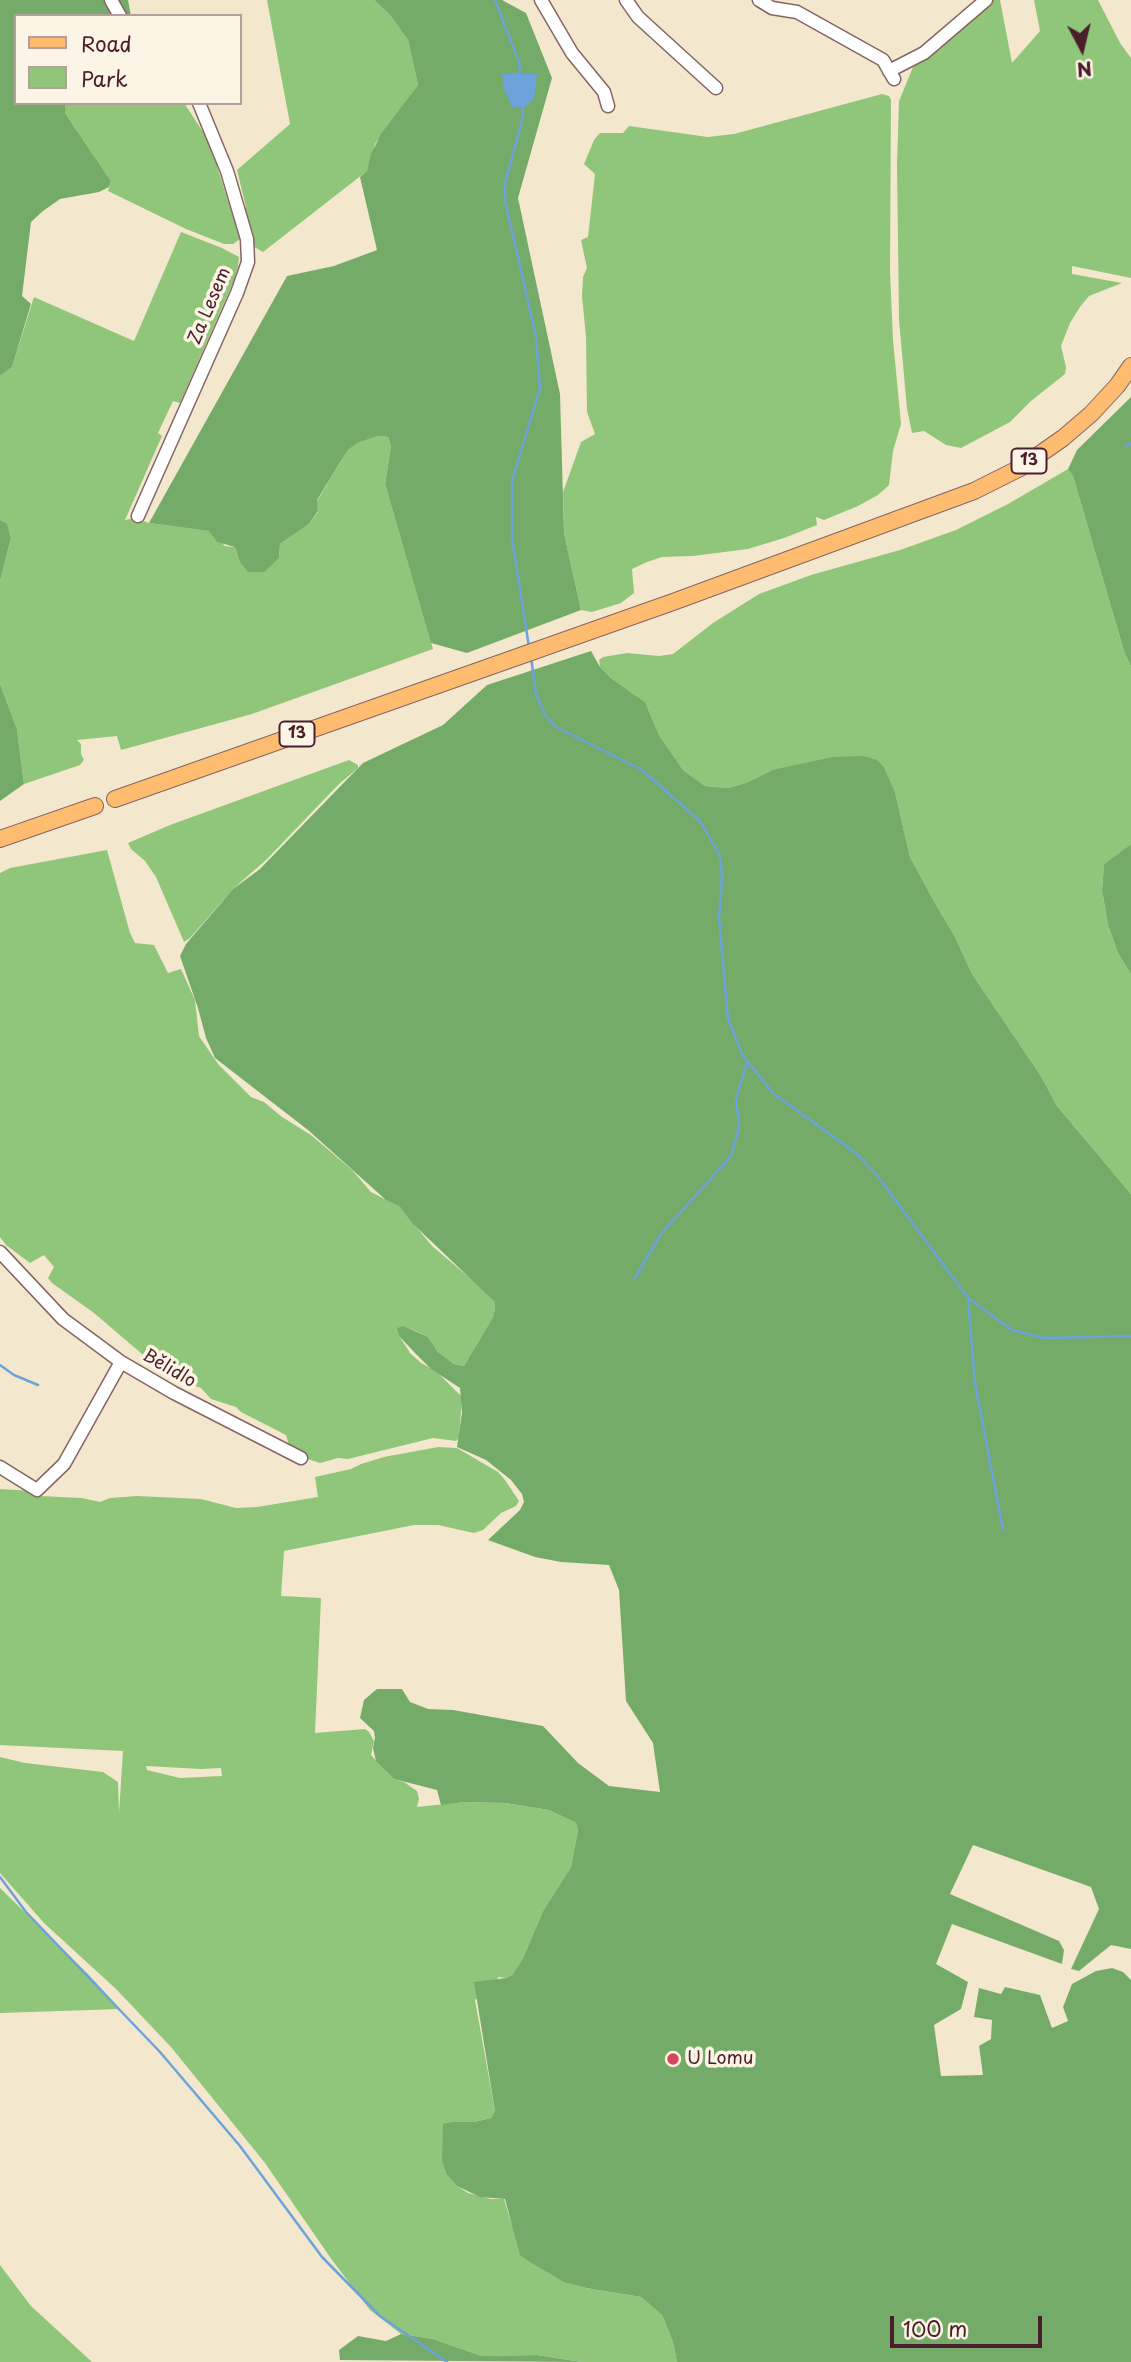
<!DOCTYPE html>
<meta charset="utf-8">
<style>
body{margin:0}
#map{position:relative;width:1131px;height:2362px;overflow:hidden;background:#f3e8ce;font-family:"Playpen Sans",sans-serif}
canvas{display:block}
.legend{position:absolute;left:14px;top:14px;width:228px;height:91px;box-sizing:border-box;background:#fcf5e5;border:2px solid #b59f9b;margin:0;padding:9px 12px;list-style:none;font-size:21px;color:#4a1f2b}
.legend li{display:flex;align-items:center;gap:14px;height:35px}
.legend b{width:35px;border:2px solid #b59f9b}
.north{position:absolute;left:1047px;top:14px;width:70px;height:70px;-webkit-text-stroke:5px #fcf5e5;paint-order:stroke;rotate:173deg;font-size:19px;font-weight:700;line-height:28px;text-align:center;color:#4a1f2b}
.north::after{content:'';display:block;margin:auto;width:24px;height:32px;background:#4a1f2b;clip-path:polygon(50% 0,100% 100%,50% 72%,0 100%)}
.scale{position:absolute;left:890px;top:2316px;width:152px;height:32px;box-sizing:border-box;border:4px solid #4a1f2b;border-top:0;padding-left:9px;font-size:21px;line-height:24px;white-space:nowrap;color:#4a1f2b;-webkit-text-stroke:5px #fcf5e5;paint-order:stroke}
</style>
<div id="map">
<canvas width="1131" height="2362"></canvas>
<ul class="legend">
<li><b style="height:9px;background:#fdbc6f"></b>Road</li>
<li><b style="height:19px;background:#90c679"></b>Park</li>
</ul>
<div class="north">N</div>
<div class="scale">100 m</div>
</div>
<script>
const context = document.querySelector('canvas').getContext('2d');
context.lineJoin = 'round';
function fill(path, color) { context.fillStyle = color; context.fill(path, 'evenodd'); }
const shape = rows => new Path2D(rows.map(r => 'M' + r).join(''));
function strokePath(path, color, width, dash) { context.strokeStyle = color; context.lineWidth = width; context.lineCap = dash ? 'butt' : 'round'; context.setLineDash(dash || []); context.stroke(path); }
function drawText(font, color, halo, rows, align = 'center') {
  context.font = font + ' "Playpen Sans",sans-serif'; context.lineWidth = 7; context.setLineDash([]); context.textBaseline = 'middle'; context.strokeStyle = halo; context.fillStyle = color; for (const [text, x, y, turn = 0] of rows) {
    context.save(); context.translate(x, y); context.rotate((+turn || 0) * Math.PI / 180); context.textAlign = isNaN(turn) ? turn : align; if (halo) context.strokeText(text, 0, 0); context.fillText(text, 0, 0); context.restore();
  }
}
fill(shape([
 [267,0,374,0,389,14,408,40,418,85,375,144,367,171,263,252,251,245,242,211,246,207,237,170,290,124],
 [993,0,1000,0,1012,63,1040,31,1034,0,1098,0,1120,43,1131,58,1131,278,1072,266,1072,274,1122,283,1089,296,1080,307,1070,323,1061,346,1066,367,1065,374,1031,401,1010,422,961,448,946,445,924,431,912,433,907,409,899,320,897,164,899,101,913,67,940,49],
 [882,94,889,96,891,100,890,271,893,340,901,424,893,451,889,485,878,495,858,506,824,520,816,517,817,525,784,538,748,549,693,556,662,557,647,562,632,569,634,593,621,603,592,612,581,610,564,533,563,492,581,442,595,434,587,412,586,337,582,296,583,277,587,268,581,240,588,237,595,174,584,164,594,140,600,133,623,133,629,126,708,137,734,134],
 [65,103,184,103,209,141,240,239,233,244,224,244,186,229,108,191,111,181,71,122,65,113],
 [181,232,222,248,239,257,238,266,234,280,180,403,173,401,158,433,162,436,125,520,135,518,149,523,210,531,225,546,235,547,240,562,279,558,280,544,309,524,318,512,317,501,348,450,356,443,378,436,388,437,391,446,385,484,433,649,252,714,121,750,117,736,77,740,81,744,81,754,84,760,80,765,24,784,17,729,0,684,0,581,11,538,7,523,0,520,0,376,12,367,34,297,134,341],
 [1068,469,1073,476,1124,651,1131,667,1131,844,1104,864,1102,890,1108,925,1118,953,1131,974,1131,1194,1057,1106,1041,1076,972,974,955,937,935,903,910,857,895,792,882,766,877,760,772,770,746,783,728,788,705,786,683,770,659,735,645,702,611,678,600,667,599,660,603,657,627,653,659,656,673,654,713,623,759,594,811,575,900,550,956,530,1008,504],
 [349,760,358,765,358,768,339,784,267,859,233,889,190,938,184,942,156,877,145,861,131,849,128,843,170,825],
 [107,850,130,933,135,943,154,945,168,973,181,969,195,1000,199,1036,218,1064,251,1097,264,1102,282,1117,311,1135,352,1170,371,1192,400,1207,432,1246,489,1294,494,1301,495,1308,493,1317,464,1366,454,1364,438,1352,428,1337,416,1331,404,1326,400,1337,410,1353,421,1363,436,1371,462,1397,459,1438,456,1441,433,1438,348,1459,338,1458,320,1463,308,1459,289,1445,286,1435,241,1412,236,1407,211,1399,201,1388,169,1377,94,1313,52,1283,48,1278,54,1267,44,1255,30,1263,6,1245,0,1237,0,873,10,868],
 [438,1447,457,1448,498,1472,505,1480,519,1501,516,1506,501,1513,483,1530,474,1533,438,1525,414,1525,284,1551,281,1596,321,1598,315,1733,365,1729,369,1732,374,1741,371,1755,394,1779,404,1782,417,1791,419,1799,417,1807,464,1802,505,1803,549,1810,576,1823,578,1830,571,1867,543,1911,523,1958,512,1975,506,1978,499,1977,475,2000,495,2111,491,2118,474,2122,452,2122,447,2175,457,2186,468,2193,491,2199,504,2199,511,2222,533,2264,563,2282,586,2288,641,2297,662,2315,673,2342,677,2362,582,2362,537,2355,482,2356,433,2339,401,2334,370,2310,332,2260,265,2163,171,2047,116,1989,44,1923,0,1873,0,1757,25,1763,103,1772,118,1782,119,1813,123,1751,0,1745,0,1489,34,1491,40,1496,82,1498,100,1502,110,1498,137,1496,201,1499,236,1508,257,1507,318,1497,315,1477,351,1469,361,1464,384,1457],
 [146,1766,201,1769,221,1768,222,1776,180,1778,147,1770],
 [0,1888,89,1975,120,2009,0,2013],
 [0,2265,31,2306,92,2362,0,2362]
]), '#90c679');
fill(shape([
 [0,0,128,0,131,16,16,16,16,103,65,103,65,113,71,122,111,181,109,187,99,192,60,199,43,211,31,222,22,296,31,304,12,367,0,376],
 [374,0,502,0,526,13,552,78,518,198,560,394,564,533,581,610,467,653,431,643,385,484,391,446,388,437,378,436,357,443,348,450,317,500,318,511,309,524,280,544,279,558,264,572,248,572,240,562,235,547,217,542,209,531,149,523,287,276,334,266,377,250,360,177,367,171,371,154,381,134,418,85,408,40,389,14],
 [1131,397,1131,667,1124,651,1073,476,1068,469,1077,450],
 [0,520,7,523,11,538,0,581],
 [591,651,600,667,611,678,645,702,659,735,683,770,705,786,728,788,746,783,772,770,833,757,863,756,877,760,883,766,895,792,910,857,935,903,955,937,972,974,1041,1076,1057,1106,1131,1194,1131,1949,1111,1945,1079,1971,1071,1969,1099,1909,1091,1887,973,1845,950,1894,1059,1941,1064,1950,1062,1964,952,1924,936,1964,968,1982,961,2009,934,2025,941,2076,983,2075,979,2046,991,2039,992,2020,974,2017,979,1988,1001,1994,1005,1987,1040,1995,1052,2028,1068,2021,1063,2007,1072,1984,1096,1971,1112,1968,1123,1972,1131,1980,1131,2362,677,2362,673,2342,662,2315,641,2297,586,2288,563,2282,533,2264,520,2255,505,2199,480,2197,457,2186,447,2175,442,2161,443,2124,452,2122,474,2122,491,2118,495,2111,474,1982,506,1978,512,1975,523,1958,543,1911,571,1867,578,1830,576,1823,549,1810,505,1803,464,1802,441,1805,437,1790,394,1779,376,1761,373,1748,375,1738,374,1731,360,1718,364,1700,377,1689,402,1689,410,1702,428,1709,453,1710,543,1726,578,1763,609,1786,660,1792,653,1743,626,1701,619,1590,609,1565,561,1562,535,1557,488,1540,520,1510,524,1502,522,1494,511,1480,486,1460,457,1447,462,1413,460,1388,431,1369,415,1353,400,1337,397,1328,404,1326,428,1337,438,1352,454,1364,464,1366,493,1317,495,1308,494,1301,413,1224,400,1207,386,1200,308,1130,215,1058,206,1038,198,1008,180,956,186,944,233,889,260,869,363,763,443,725,487,685],
 [0,684,17,729,24,784,0,801],
 [1131,844,1131,974,1118,953,1108,925,1102,890,1104,864],
 [401,2334,433,2339,482,2356,537,2355,582,2362,340,2360,339,2350,358,2336,386,2341]
]), '#74ab69');
fill(shape([
 [502,74,537,74,534,99,525,107,512,107,504,89]
]), '#6ca3da');
strokePath(shape([
 [495,0,519,62,520,74],
 [522,105,523,117,505,183,505,201,536,336,540,388,512,481,512,538,529,647],
 [1126,446,1131,443],
 [531,657,536,694,545,715,556,727,642,770,700,821,720,856,722,877,719,918,728,1019,743,1056,774,1094,856,1153,876,1174,968,1298,1012,1330,1045,1338,1131,1336],
 [635,1278,661,1234,731,1156,739,1127,736,1098,747,1063],
 [968,1298,975,1383,1003,1530],
 [0,1365,14,1375,38,1385],
 [0,1877,26,1912,160,2052,240,2146,322,2257,380,2316,447,2362]
]), '#6ca3da', 2.5);
const minor = shape([
 [111,0,120,16],
 [541,0,572,53,604,92,608,106],
 [626,0,638,17,716,88],
 [759,0,772,8,797,12,883,60,894,79],
 [889,71,924,53,986,0],
 [138,516,237,293,248,262,247,239,227,171,199,103],
 [0,1252,63,1319,121,1362,174,1393,301,1458],
 [0,1467,37,1490,64,1464,121,1362]
]);
const major = shape([
 [115,799,673,602,974,491,1020,468,1063,438,1091,414,1117,386,1131,366],
 [0,839,95,806]
]);
strokePath(minor, '#856564', 15);
strokePath(major, '#856564', 18);
strokePath(minor, '#fff', 12);
strokePath(major, '#fdbc6f', 16);
for (const [x, y, r, color] of [
 [673,2059,7,"#d1495b"]
]) { const dot = new Path2D(); dot.arc(x, y, r, 0, 2 * Math.PI); context.fillStyle = color; context.fill(dot); strokePath(dot, '#fcf5e5', 2.5); }
for (const [x, y, w] of [
 [1029,461,35],
 [297,734,35]
]) { const box = new Path2D(); box.roundRect(x - w / 2, y - 12.5, w, 25, 5); context.fillStyle = '#fcf5e5'; context.fill(box); strokePath(box, '#4a1f2b', 2); }
drawText('bold 16px', '#4a1f2b', null, [
 ["13",1029,461],
 ["13",297,734]
]);
drawText('18px', '#4a1f2b', '#fcf5e5', [
 ["Za Lesem",210,306,-67],
 ["Bělidlo",169,1369,30]
]);
drawText('18px', '#4a1f2b', '#fcf5e5', [
 ["U Lomu",687,2059]
], 'left');
</script>
